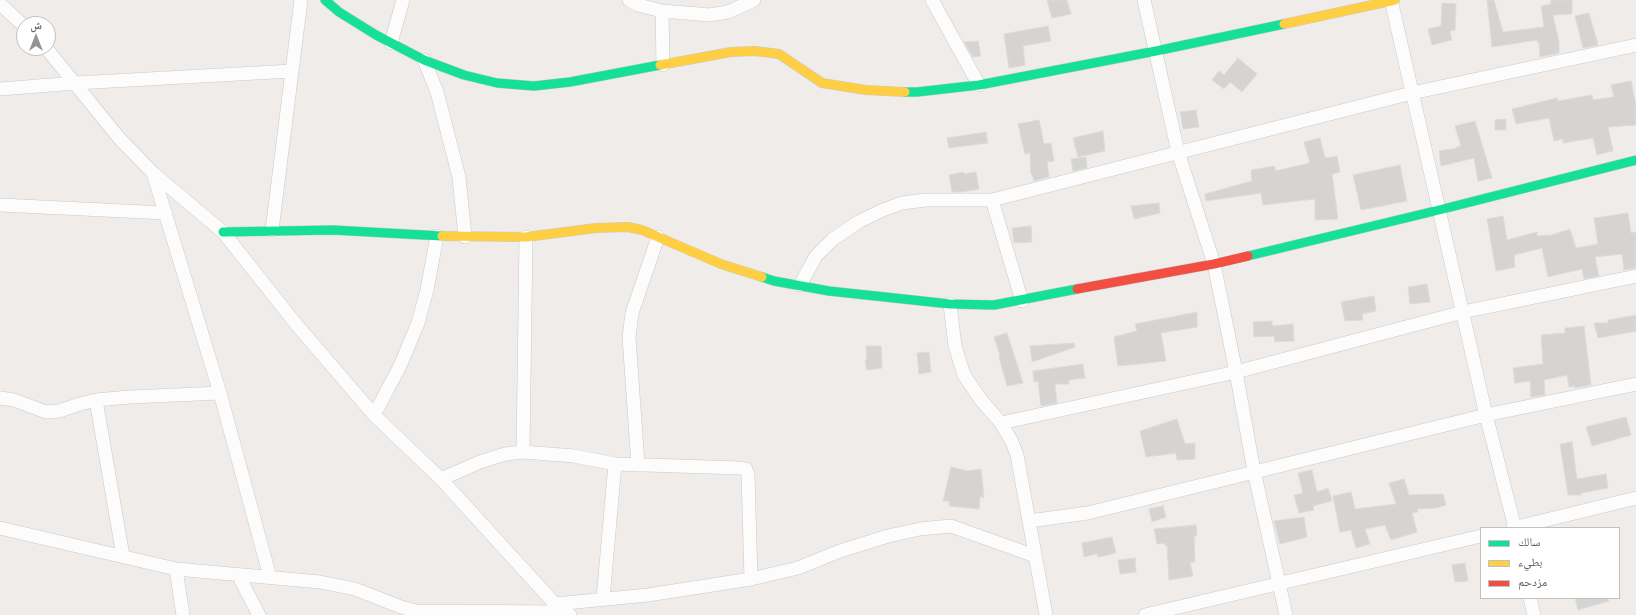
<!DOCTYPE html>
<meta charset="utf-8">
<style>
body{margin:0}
#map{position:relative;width:1636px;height:615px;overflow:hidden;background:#efece9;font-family:"Noto Sans","Noto Naskh Arabic",sans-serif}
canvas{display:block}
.legend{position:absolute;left:1480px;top:527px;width:140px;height:72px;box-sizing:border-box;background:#fff;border:1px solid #bfc1c3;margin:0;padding:5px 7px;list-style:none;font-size:12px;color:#5e6468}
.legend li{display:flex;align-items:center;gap:8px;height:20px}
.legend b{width:20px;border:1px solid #bfc1c3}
.north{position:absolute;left:16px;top:16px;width:40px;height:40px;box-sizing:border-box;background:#fff;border:1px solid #bfc1c3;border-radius:50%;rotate:0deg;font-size:11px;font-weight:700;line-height:16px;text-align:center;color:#5e6468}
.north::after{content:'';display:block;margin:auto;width:14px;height:18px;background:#919495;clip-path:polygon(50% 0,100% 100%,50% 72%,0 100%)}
</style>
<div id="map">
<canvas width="1636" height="615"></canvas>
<ul class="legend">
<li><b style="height:5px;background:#16e098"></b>سالك</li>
<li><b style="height:5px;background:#ffcf43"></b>بطيء</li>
<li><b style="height:5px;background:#f24e42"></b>مزدحم</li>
</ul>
<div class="north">ش</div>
</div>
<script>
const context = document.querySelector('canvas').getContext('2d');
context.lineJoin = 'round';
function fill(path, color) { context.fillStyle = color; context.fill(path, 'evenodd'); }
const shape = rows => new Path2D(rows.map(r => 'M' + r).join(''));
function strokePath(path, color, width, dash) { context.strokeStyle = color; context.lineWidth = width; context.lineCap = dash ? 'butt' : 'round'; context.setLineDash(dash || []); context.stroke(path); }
const building = shape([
 [1047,0,1067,0,1071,14,1052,18,1047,0],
 [1487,0,1494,0,1503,32,1544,27,1541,6,1551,4,1551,0,1572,0,1572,14,1553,15,1559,42,1559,53,1540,57,1539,42,1537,42,1537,40,1492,47,1487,0],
 [1442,3,1456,4,1455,30,1450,31,1452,40,1432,45,1428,29,1441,26,1442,3],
 [1589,13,1598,45,1583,48,1575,16,1589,13],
 [1048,26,1051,41,1023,46,1025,65,1009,68,1004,34,1048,26],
 [978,41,981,56,973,57,964,42,978,41],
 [1238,58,1257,74,1242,92,1230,82,1224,89,1212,80,1219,71,1224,75,1238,58],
 [1631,81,1636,106,1636,125,1608,127,1613,151,1597,155,1593,138,1563,143,1563,139,1554,141,1549,118,1516,124,1512,109,1557,98,1558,101,1592,95,1593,100,1614,97,1611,85,1631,81],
 [1196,110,1199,127,1183,129,1180,112,1196,110],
 [1506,119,1506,130,1495,130,1495,120,1506,119],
 [1039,120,1044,144,1051,143,1054,161,1047,162,1049,177,1034,181,1032,174,1031,174,1030,153,1025,154,1018,124,1039,120],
 [1475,121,1492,178,1478,181,1474,158,1441,166,1439,151,1457,148,1456,147,1461,146,1455,126,1475,121],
 [1103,131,1105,151,1078,157,1073,138,1103,131],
 [986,132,988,143,949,148,947,138,986,132],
 [1320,138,1325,158,1337,156,1340,172,1332,174,1338,219,1315,220,1315,199,1263,205,1261,193,1206,201,1205,194,1252,181,1251,170,1275,166,1275,171,1310,163,1304,142,1320,138],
 [1086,157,1087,168,1073,171,1071,159,1086,157],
 [1400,165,1407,201,1361,210,1353,175,1400,165],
 [963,172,964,174,976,172,979,189,962,192,952,192,949,175,963,172],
 [1159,203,1160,213,1134,219,1131,206,1159,203],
 [1628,213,1631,233,1636,232,1636,268,1624,270,1622,254,1595,257,1599,276,1584,279,1582,269,1548,277,1542,248,1514,255,1515,267,1496,271,1487,219,1503,216,1507,240,1537,232,1537,236,1552,235,1570,229,1576,248,1598,244,1594,218,1628,213],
 [1031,226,1032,242,1014,243,1012,228,1031,226],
 [1427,284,1430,302,1410,304,1408,287,1427,284],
 [1374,296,1376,311,1362,314,1363,320,1345,321,1341,302,1374,296],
 [1197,312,1197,327,1161,333,1166,361,1118,366,1114,337,1137,331,1135,324,1197,312],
 [1636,315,1636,331,1598,338,1594,323,1608,323,1608,320,1636,315],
 [1272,321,1272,326,1293,324,1294,341,1275,342,1274,336,1254,337,1253,322,1272,321],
 [1584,326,1591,385,1575,388,1575,386,1569,387,1567,375,1544,380,1545,395,1531,397,1530,381,1515,383,1513,368,1543,364,1541,335,1565,333,1565,328,1584,326],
 [1007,333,1023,383,1007,386,999,357,1000,356,994,337,1007,333],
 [1074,343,1075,347,1032,362,1030,346,1074,343],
 [866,346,881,346,882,368,867,370,865,360,867,360,866,346],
 [929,352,931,372,919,374,917,353,929,352],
 [1083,364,1085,378,1069,380,1069,384,1055,384,1057,403,1041,406,1038,381,1034,382,1033,371,1083,364],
 [1626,417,1631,435,1592,446,1586,427,1626,417],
 [1177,419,1185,444,1195,443,1195,459,1177,460,1176,453,1146,457,1140,431,1177,419],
 [1572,442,1577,479,1606,474,1608,488,1581,493,1581,495,1568,495,1560,444,1572,442],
 [951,467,967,471,981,469,984,497,980,497,979,509,949,506,949,501,943,501,951,467],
 [1312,470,1317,492,1328,488,1332,501,1313,506,1314,510,1299,513,1294,495,1303,493,1298,473,1312,470],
 [1404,479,1409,495,1443,494,1446,505,1436,508,1417,509,1418,512,1412,513,1417,532,1391,540,1385,525,1365,529,1370,544,1356,548,1351,530,1340,532,1333,496,1351,492,1355,509,1396,504,1389,483,1404,479],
 [1163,506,1166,517,1152,522,1149,509,1163,506],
 [1304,517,1307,537,1280,544,1274,521,1304,517],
 [1196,525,1197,536,1194,536,1195,562,1190,562,1193,576,1169,580,1167,545,1165,546,1165,543,1157,544,1154,529,1196,525],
 [1112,537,1116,553,1098,557,1097,554,1084,557,1082,543,1112,537],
 [1135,558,1136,572,1120,574,1118,560,1135,558],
 [1465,563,1468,581,1455,582,1452,565,1465,563],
 [1575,598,1608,598,1609,601,1578,610,1575,598]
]);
fill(building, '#d6d4d3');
strokePath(building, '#dedbd8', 1);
const street = shape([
 [629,0,638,5,662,11,710,15,728,12,754,0],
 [932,0,979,85],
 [1144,0,1178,152,1214,264,1236,372,1254,471,1286,615],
 [1391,0,1486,415,1515,528],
 [0,4,24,26],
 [662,11,663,65],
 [391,43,403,0],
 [46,48,119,138,153,173,223,232,296,324,374,415,441,479,555,604,570,615],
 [424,60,437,92,459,177,465,237],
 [0,89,76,83,292,71],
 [153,173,220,393,270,577],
 [992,200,1022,301],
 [0,205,166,213],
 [272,230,301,0],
 [800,285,816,256,833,239,860,221,883,210,902,203,926,200,992,200,1412,93,1636,45],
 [950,304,955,346,964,375,981,400,1001,423,1012,442,1017,455,1046,615],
 [0,398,14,400,46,412,59,411,80,404,96,400,130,397,220,393],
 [96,400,123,556],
 [374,415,400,366,418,323,427,290,437,236],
 [1001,423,1236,372,1463,312,1636,276],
 [523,452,526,237],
 [638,465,629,337,632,313,658,237],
 [441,479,480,462,505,454,523,452,574,456,615,464,741,468,746,469,748,475,751,579],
 [1029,521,1088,513,1486,415,1636,384],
 [0,528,176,569,320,582,355,589,401,607,416,611,565,612],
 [1513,528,1636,498],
 [176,569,183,615],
 [238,575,259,615],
 [1530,598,1534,615],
 [603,599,615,464],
 [555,604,648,595,751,579,798,568,840,551,888,536,920,529,951,526,1035,556],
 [1145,615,1481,536]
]);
const fast = shape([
 [325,0,339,12,376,35,424,60,464,75,497,83,534,86,570,82,660,65],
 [905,92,917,92,979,85,1156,51,1284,24],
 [223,232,333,230,442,236],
 [1248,256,1439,210,1636,160],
 [762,277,774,281,829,291,950,304,994,305,1077,289]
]);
const slow = shape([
 [1284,24,1395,0],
 [660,65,731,52,755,51,779,54,822,83,866,90,905,92],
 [442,236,526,237,596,228,628,227,642,230,721,264,762,277]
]);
const jam = shape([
 [1077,289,1214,264,1248,256]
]);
strokePath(street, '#cacaca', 14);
strokePath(fast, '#cacaca', 10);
strokePath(slow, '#cacaca', 10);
strokePath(jam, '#cacaca', 10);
strokePath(street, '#fdfcfc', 13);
strokePath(fast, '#16e098', 9);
strokePath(slow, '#ffcf43', 9);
strokePath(jam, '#f24e42', 9);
</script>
